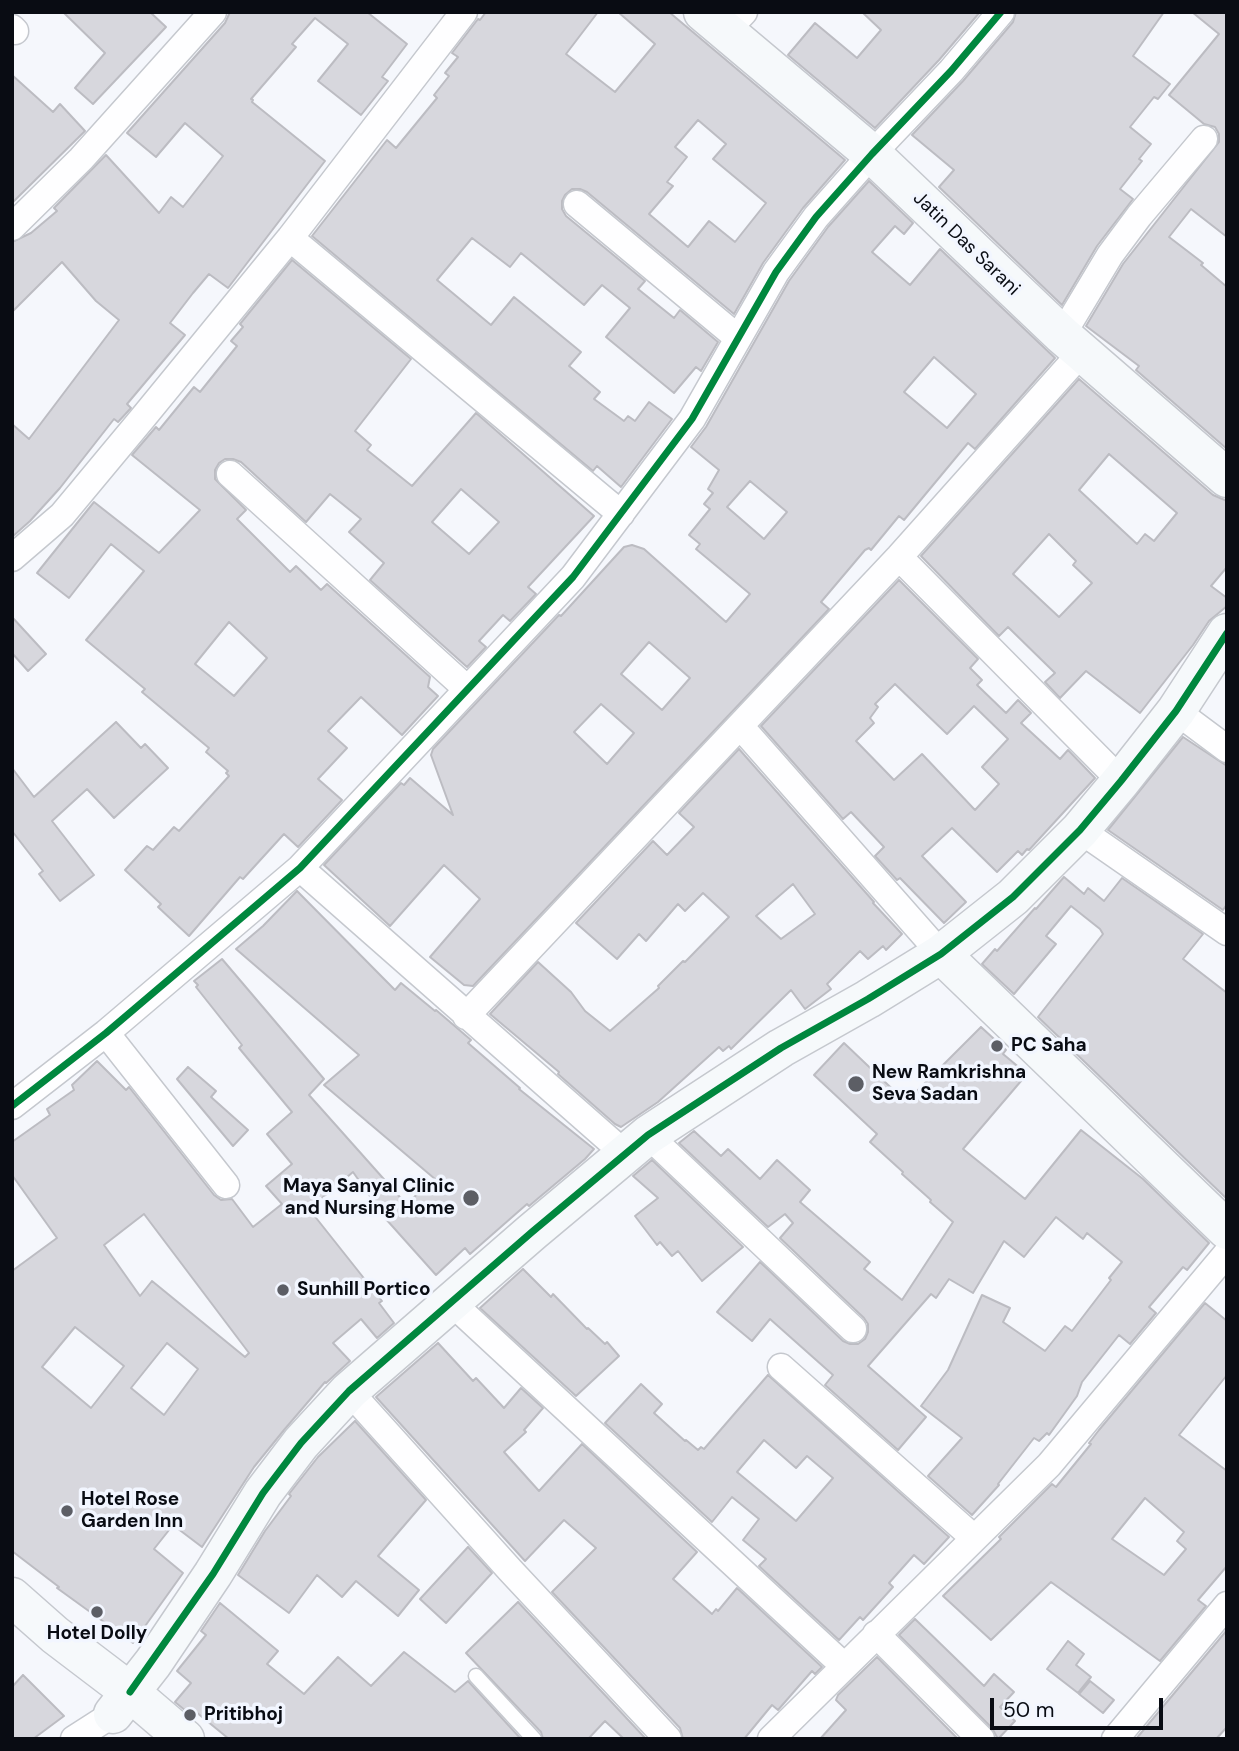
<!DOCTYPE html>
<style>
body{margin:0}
#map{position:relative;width:1239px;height:1751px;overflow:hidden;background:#f5f7fc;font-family:"DM Sans",sans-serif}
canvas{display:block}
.frame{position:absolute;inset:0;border:14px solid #090c13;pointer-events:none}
.scale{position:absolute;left:990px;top:1698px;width:173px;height:32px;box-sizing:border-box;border:4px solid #090c13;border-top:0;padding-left:9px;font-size:21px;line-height:24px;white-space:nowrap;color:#090c13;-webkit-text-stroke:5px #f2f6ff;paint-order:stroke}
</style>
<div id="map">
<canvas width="1239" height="1751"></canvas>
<div class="frame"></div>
<div class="scale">50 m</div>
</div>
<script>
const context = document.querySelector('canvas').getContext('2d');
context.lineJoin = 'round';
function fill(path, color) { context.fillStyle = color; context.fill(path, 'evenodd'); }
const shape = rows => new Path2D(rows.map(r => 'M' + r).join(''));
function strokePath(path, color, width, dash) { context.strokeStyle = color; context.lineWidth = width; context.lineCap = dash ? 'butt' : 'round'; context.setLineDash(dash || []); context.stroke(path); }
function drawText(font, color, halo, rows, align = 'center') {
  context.font = font + ' "DM Sans",sans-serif'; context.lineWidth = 7; context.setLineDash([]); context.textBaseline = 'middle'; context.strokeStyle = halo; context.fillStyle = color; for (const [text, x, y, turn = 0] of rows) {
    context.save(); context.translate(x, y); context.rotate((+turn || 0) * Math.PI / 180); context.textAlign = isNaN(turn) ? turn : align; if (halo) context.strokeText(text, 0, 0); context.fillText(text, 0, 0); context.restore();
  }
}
const building = shape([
 [63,12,150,12,166,27,93,104,75,88,105,53,63,12],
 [230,12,367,12,407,44,382,77,388,81,361,115,318,81,348,44,315,18,292,44,296,47,251,99,253,100,252,102,325,161,228,288,209,274,193,293,170,323,185,335,127,404,131,408,118,422,114,419,60,488,30,521,12,537,12,424,29,439,119,320,96,301,62,262,12,312,12,242,31,233,57,211,54,208,106,155,159,213,171,197,183,207,223,156,185,123,156,157,127,133,225,23,230,12],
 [486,12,598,12,566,54,615,92,655,44,618,12,669,12,845,160,803,208,763,263,734,314,587,192,580,189,572,189,565,195,562,201,562,209,566,216,645,281,638,289,674,318,680,310,718,342,701,371,696,367,674,393,606,337,630,308,602,285,584,305,521,253,510,267,472,238,437,280,491,325,514,297,581,352,569,366,600,392,594,399,624,421,628,416,635,421,649,402,672,419,621,487,597,466,593,471,312,236,387,140,396,148,437,98,434,95,449,76,445,73,458,57,452,53,478,19,480,20,486,12],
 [698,120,726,144,713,159,766,203,735,242,709,221,688,247,649,214,673,186,667,182,687,157,675,147,698,120],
 [862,12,980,12,939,60,875,128,788,55,815,23,857,58,881,30,862,12],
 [1016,12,1164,12,1133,56,1170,84,1158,99,1154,97,1130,127,1151,144,1139,159,1142,161,1120,189,1133,199,1097,246,1062,305,939,187,954,170,912,135,963,81,1013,22,1016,12],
 [1192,12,1227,12,1227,237,1191,209,1169,237,1203,263,1201,265,1227,287,1227,449,1136,370,1139,366,1086,326,1123,264,1219,142,1219,134,1215,127,1204,124,1169,95,1219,34,1192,12],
 [12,75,53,112,60,104,85,131,12,203,12,75],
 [869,181,913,223,904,234,895,226,872,252,910,285,940,249,1055,358,975,449,968,443,904,520,899,516,871,550,869,548,865,550,821,602,829,609,473,986,464,985,430,957,480,899,444,865,390,926,324,865,401,783,404,785,410,778,453,815,431,755,433,749,559,615,561,616,624,547,632,545,644,549,726,622,750,594,696,549,700,544,689,535,710,509,704,504,713,493,708,489,719,470,691,447,706,427,789,281,828,227,869,181],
 [934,357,976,394,947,428,904,392,934,357],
 [750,481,787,512,764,539,727,507,750,481],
 [649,642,690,678,662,710,621,674,649,642],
 [601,704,634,733,607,764,574,732,601,704],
 [292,260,411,359,355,431,371,445,367,450,412,486,476,413,594,516,528,587,536,594,510,621,503,615,479,641,486,647,467,667,370,580,384,563,349,532,361,519,330,494,306,522,241,462,233,459,225,459,219,463,215,470,215,479,246,510,237,519,290,572,296,566,321,590,327,584,430,677,428,687,438,696,402,735,361,697,328,731,347,748,318,779,342,800,298,847,284,834,243,879,240,877,189,936,158,907,161,904,125,870,147,846,153,850,174,827,179,831,229,776,226,773,228,771,206,752,209,748,142,692,145,689,86,640,144,571,111,544,69,598,37,573,94,502,159,553,200,510,132,455,156,427,159,430,194,387,200,392,237,346,231,341,243,327,240,324,292,260],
 [461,489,499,522,469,554,432,522,461,489],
 [229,622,267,658,234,696,195,664,229,622],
 [1079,379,1213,495,1227,501,1227,567,1211,586,1227,598,1227,606,1209,621,1193,645,1140,713,1086,671,1060,698,1045,682,1055,673,1008,627,999,636,921,556,1079,379],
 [1109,454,1177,513,1154,541,1145,534,1137,544,1079,490,1109,454],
 [1049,534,1076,561,1073,565,1092,583,1059,617,1013,574,1049,534],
 [899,580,978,659,970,668,982,680,977,685,1006,713,1018,700,1031,713,1021,723,1060,759,1068,750,1095,778,1029,850,1027,849,1022,855,1018,851,997,872,952,828,922,856,966,902,944,923,900,878,897,880,875,856,884,847,851,812,843,819,761,726,899,580],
 [895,684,947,734,974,706,1008,739,982,767,999,784,975,810,922,754,894,780,856,741,874,723,870,718,878,707,875,704,895,684],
 [12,617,46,654,28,671,12,653,12,617],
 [116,722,141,748,145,744,168,768,114,818,87,789,52,821,94,875,60,901,39,874,43,871,12,831,12,768,34,797,116,722],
 [1183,737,1227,766,1227,904,1223,910,1108,830,1183,737],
 [739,749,874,902,873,903,902,934,886,950,883,946,868,959,860,951,827,984,831,989,805,1009,791,990,731,1049,729,1046,723,1051,719,1047,658,1102,621,1127,615,1124,558,1074,559,1072,490,1014,538,962,571,992,585,1011,610,1031,659,988,658,986,683,961,685,962,729,917,703,893,685,911,678,904,646,941,639,934,617,959,576,923,653,841,667,855,694,827,679,813,739,749],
 [793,884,815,914,781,939,756,916,793,884],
 [1064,877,1084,894,1088,888,1104,901,1122,878,1203,934,1183,959,1227,993,1227,1199,1038,1017,1103,934,1100,929,1071,906,1046,936,1056,944,1014,994,982,964,995,949,997,951,1035,908,1036,909,1064,877],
 [297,891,395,990,401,983,435,1011,436,1010,471,1040,468,1043,520,1088,519,1089,594,1149,585,1159,529,1206,527,1204,470,1254,465,1248,436,1275,385,1218,353,1172,309,1209,382,1301,379,1303,394,1323,377,1338,361,1319,333,1343,350,1361,326,1383,325,1382,284,1430,254,1467,202,1547,173,1525,154,1549,183,1573,133,1643,57,1588,59,1587,12,1551,12,1271,57,1238,12,1175,12,1142,50,1115,47,1109,74,1090,72,1085,97,1061,126,1090,129,1087,214,1195,221,1200,232,1199,253,1227,282,1204,266,1186,292,1164,267,1134,292,1112,239,1048,242,1045,196,987,198,985,194,981,222,959,324,1079,309,1095,406,1204,435,1179,324,1085,359,1055,236,949,263,926,297,891],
 [144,1214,249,1353,245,1357,152,1281,140,1296,104,1245,144,1214],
 [75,1327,124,1366,91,1408,42,1367,75,1327],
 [167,1343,198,1369,164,1415,131,1388,167,1343],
 [981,1027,1006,1050,1003,1054,1027,1074,963,1149,1025,1199,1081,1130,1143,1179,1209,1243,1187,1270,1183,1267,1149,1307,1156,1313,1130,1344,1119,1335,1082,1382,1077,1396,1049,1435,1047,1433,1039,1441,1034,1438,998,1484,999,1485,972,1515,928,1476,962,1438,921,1406,948,1370,982,1295,1010,1308,1003,1322,1045,1351,1065,1326,1072,1331,1111,1280,1109,1278,1122,1262,1087,1233,1083,1239,1056,1217,1024,1257,1004,1241,973,1293,949,1279,936,1298,931,1294,868,1366,926,1417,898,1450,825,1385,833,1375,770,1319,752,1341,717,1312,760,1262,843,1341,850,1344,858,1344,865,1339,868,1332,868,1324,864,1318,780,1238,793,1223,785,1214,768,1227,679,1143,694,1131,721,1156,728,1149,760,1179,777,1160,810,1190,800,1202,870,1262,864,1269,902,1300,953,1222,930,1202,931,1200,902,1174,903,1172,870,1142,877,1134,814,1075,844,1043,906,1102,981,1027],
 [188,1067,216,1091,211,1097,248,1130,233,1146,177,1079,188,1067],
 [652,1160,743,1247,702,1281,678,1251,672,1256,660,1242,657,1245,635,1216,658,1198,633,1176,652,1160],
 [523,1269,551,1297,553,1294,587,1329,588,1328,605,1344,607,1342,619,1356,576,1396,480,1308,523,1269],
 [1205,1303,1227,1321,1227,1375,1179,1435,1227,1471,1227,1566,1198,1600,1206,1606,1160,1661,1051,1582,991,1640,943,1596,1001,1539,999,1537,1052,1484,1056,1487,1091,1444,1089,1443,1099,1430,1205,1303],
 [1145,1498,1184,1532,1177,1541,1186,1549,1164,1575,1112,1539,1145,1498],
 [438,1343,473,1381,476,1378,504,1408,521,1388,543,1408,524,1430,526,1432,504,1452,539,1491,582,1444,697,1552,673,1579,712,1614,716,1609,718,1611,737,1588,822,1667,815,1674,812,1671,778,1710,772,1705,744,1739,683,1739,680,1728,552,1592,596,1548,564,1520,525,1561,376,1397,438,1343],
 [768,1375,949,1537,924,1564,914,1555,889,1583,893,1587,863,1620,860,1617,839,1640,759,1566,766,1559,743,1540,759,1519,732,1497,712,1522,605,1423,641,1384,662,1404,654,1413,685,1441,686,1440,698,1450,701,1447,704,1449,768,1375],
 [764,1440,796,1468,807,1456,833,1478,796,1521,737,1472,764,1440],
 [355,1421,426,1500,378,1556,419,1590,398,1616,356,1581,342,1597,317,1575,289,1613,238,1575,265,1531,291,1496,289,1494,318,1457,355,1421],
 [468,1547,492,1573,446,1623,420,1599,468,1547],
 [518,1602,646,1739,624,1739,605,1721,588,1739,543,1739,541,1732,466,1653,518,1602],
 [220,1603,278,1651,267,1664,304,1694,338,1657,371,1686,404,1652,455,1692,468,1681,521,1739,229,1739,196,1712,192,1716,175,1702,191,1683,177,1671,206,1635,201,1631,220,1603],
 [915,1619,984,1686,994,1674,1014,1692,1000,1707,1015,1721,998,1739,992,1728,899,1635,915,1619],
 [1227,1630,1227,1727,1216,1739,1136,1739,1227,1630],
 [1068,1641,1084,1654,1076,1665,1091,1677,1078,1693,1047,1669,1068,1641],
 [877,1657,958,1739,820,1739,846,1710,836,1700,838,1695,877,1657],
 [23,1675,64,1716,33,1739,12,1739,12,1687,23,1675],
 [1090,1681,1114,1700,1103,1713,1079,1694,1090,1681]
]);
fill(building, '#d7d7dd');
strokePath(building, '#bcbcc2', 2);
const lane = shape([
 [476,1676,534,1739]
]);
const street = shape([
 [12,28,15,31],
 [726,31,744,12],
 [577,204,738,338],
 [12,227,81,159,213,12],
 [290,238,621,514],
 [1062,335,1110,255,1139,216,1204,139],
 [230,474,467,689],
 [899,557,1121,781],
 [12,558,62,515,146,414,290,238,464,12],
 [1176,711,1227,749],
 [741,727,941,954],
 [1080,830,1227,932],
 [300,868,624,1153],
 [466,1016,899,557,1082,352],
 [106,1033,226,1185],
 [12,1106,106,1033,300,868,573,577,692,419,776,272,816,217,872,154,951,71,1001,12],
 [648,1135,853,1329],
 [451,1302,844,1666],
 [781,1367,974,1538],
 [349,1391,510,1570,668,1739],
 [876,1634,981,1739],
 [74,1739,113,1714],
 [771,1739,1049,1465,1227,1253],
 [1115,1739,1227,1605]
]);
const secondary = shape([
 [703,12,872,154,1062,335,1227,478],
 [941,954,1227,1230],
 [12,1597,55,1635,130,1692,185,1739],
 [113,1714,153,1663,213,1574,263,1493,301,1443,349,1391,532,1232,648,1135,781,1048,868,999,941,954,1013,897,1080,830,1121,781,1176,711,1227,633]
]);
strokePath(lane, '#c5c8ce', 17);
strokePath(street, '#c5c8ce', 29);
strokePath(secondary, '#c5c8ce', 41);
strokePath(lane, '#fefeff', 14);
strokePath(street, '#fefeff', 26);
strokePath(secondary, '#f6f9fb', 38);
strokePath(shape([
 [12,1106,106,1033,300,868,573,577,692,419,776,272,816,217,872,154,951,71,1001,12],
 [130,1692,213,1574,263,1493,301,1443,349,1391,532,1232,648,1135,781,1048,868,999,941,954,1013,897,1080,830,1121,781,1176,711,1227,633]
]), '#00873e', 7);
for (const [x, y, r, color] of [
 [997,1046,7,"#5c5e65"],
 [856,1084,9,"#5c5e65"],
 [471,1198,9,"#5c5e65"],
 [283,1290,7,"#5c5e65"],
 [67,1511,7,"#5c5e65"],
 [97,1612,7,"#5c5e65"],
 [190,1715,7,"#5c5e65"]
]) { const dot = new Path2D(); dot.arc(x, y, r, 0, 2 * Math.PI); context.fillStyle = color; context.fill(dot); strokePath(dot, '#f2f6ff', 2.5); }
drawText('19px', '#090c13', '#f2f6ff', [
 ["Jatin Das Sarani",966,244,44]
]);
drawText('bold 19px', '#090c13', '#f2f6ff', [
 ["PC Saha",1011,1046],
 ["New Ramkrishna",872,1073],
 ["Seva Sadan",872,1095],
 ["Maya Sanyal Clinic",455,1187,"right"],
 ["and Nursing Home",455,1209,"right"],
 ["Sunhill Portico",297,1290],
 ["Hotel Rose",81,1500],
 ["Garden Inn",81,1522],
 ["Hotel Dolly",97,1634,"center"],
 ["Pritibhoj",204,1715]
], 'left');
</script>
